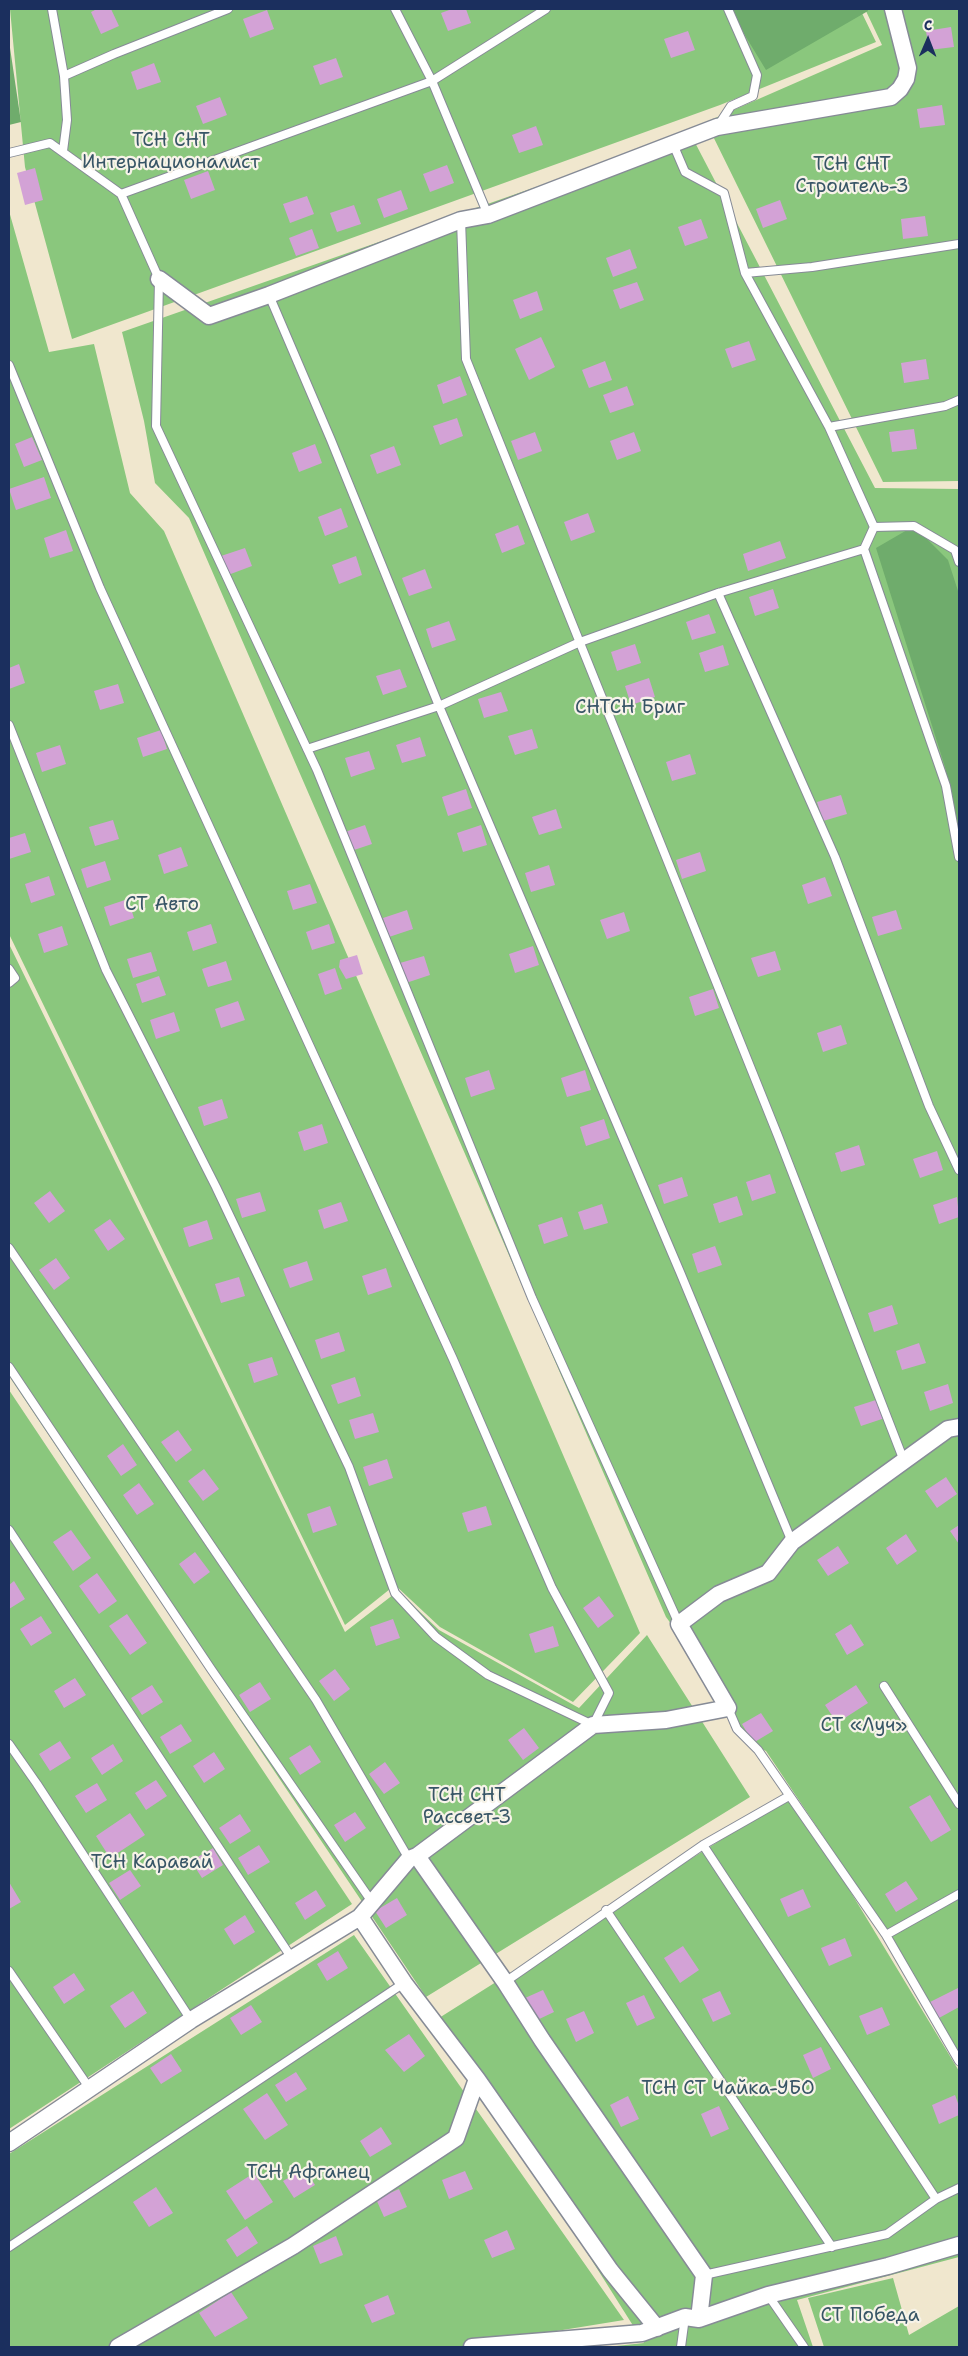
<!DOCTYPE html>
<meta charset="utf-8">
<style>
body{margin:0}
#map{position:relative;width:968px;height:2356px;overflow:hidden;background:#f0e7ce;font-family:"Shantell Sans",sans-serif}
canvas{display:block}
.frame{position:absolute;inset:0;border:10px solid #1b2f5e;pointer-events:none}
.north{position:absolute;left:903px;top:15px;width:50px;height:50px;-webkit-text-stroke:4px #f7f3e8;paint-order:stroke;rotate:1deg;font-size:14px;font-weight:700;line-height:20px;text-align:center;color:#1b2f5e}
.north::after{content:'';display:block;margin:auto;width:18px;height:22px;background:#1b2f5e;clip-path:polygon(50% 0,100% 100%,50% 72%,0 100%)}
</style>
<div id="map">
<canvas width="968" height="2356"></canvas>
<div class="frame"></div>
<div class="north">С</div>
</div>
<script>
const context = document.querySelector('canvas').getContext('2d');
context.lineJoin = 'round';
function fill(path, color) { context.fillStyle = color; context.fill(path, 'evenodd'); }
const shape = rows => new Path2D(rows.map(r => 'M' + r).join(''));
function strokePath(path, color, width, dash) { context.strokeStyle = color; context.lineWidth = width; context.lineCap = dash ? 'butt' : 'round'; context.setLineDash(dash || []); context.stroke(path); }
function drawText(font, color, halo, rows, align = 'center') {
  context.font = font + ' "Shantell Sans",sans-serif'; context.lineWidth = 4.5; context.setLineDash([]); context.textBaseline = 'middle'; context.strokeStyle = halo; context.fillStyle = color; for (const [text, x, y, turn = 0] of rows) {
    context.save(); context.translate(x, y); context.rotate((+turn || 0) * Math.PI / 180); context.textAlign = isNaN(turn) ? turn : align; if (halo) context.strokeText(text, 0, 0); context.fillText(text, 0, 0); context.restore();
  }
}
fill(shape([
 [10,9,860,9,876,42,720,105,72,339,25,167],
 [865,9,959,9,959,481,883,482,706,122,882,45],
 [690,133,875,488,959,489,959,2055,835,1854,766,1751,755,1746,739,1725,726,1698,666,1617,189,518,155,483,144,421,122,332],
 [9,211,49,352,94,344,130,493,164,531,640,1633,573,1702,440,1627,395,1585,345,1625,9,934],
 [9,944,345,1632,398,1591,439,1630,579,1708,647,1635,750,1797,426,1997,9,1376],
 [9,1390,352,1904,9,2129],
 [792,1795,959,2071,959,2257,797,2300,813,2347,607,2347,644,2343,439,2018],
 [354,1935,624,2320,458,2347,9,2347,9,2154],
 [893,2278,909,2335,959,2306,959,2347,824,2347,808,2298]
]), '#8ac77d');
fill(shape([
 [729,9,867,9,868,11,766,70],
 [9,41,21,122,9,125],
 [914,526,948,560,959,594,959,832,945,767,876,548]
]), '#6fac6c');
fill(shape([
 [97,9,111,9,119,26,101,34,91,12],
 [452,9,466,9,471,23,448,31,441,13],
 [267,10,274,29,250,38,243,19],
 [951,27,954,47,929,50,926,31],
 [688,31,695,50,671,58,664,39],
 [336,58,343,77,320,85,313,66],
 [154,63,161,82,137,90,131,72],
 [220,97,227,115,203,124,196,106],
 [942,105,945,125,920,128,917,109],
 [536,126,543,145,519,153,512,135],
 [447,165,454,183,430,192,423,174],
 [35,168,43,200,25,205,17,173],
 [208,171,215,190,191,199,184,180],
 [401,190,408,209,384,218,377,199],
 [307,196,314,214,290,223,283,204],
 [780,200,787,219,763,228,756,209],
 [354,205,361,224,337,232,330,213],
 [925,216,928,236,903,239,901,219],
 [701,219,708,238,685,246,678,227],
 [312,229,319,248,296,256,289,238],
 [630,249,637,268,613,277,606,258],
 [637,282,644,300,620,309,613,290],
 [537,291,543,310,520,319,513,300],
 [541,337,555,367,529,380,515,349],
 [749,341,756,360,732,368,725,349],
 [926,359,929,379,904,383,901,363],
 [605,361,612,380,589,388,582,370],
 [460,376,467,395,443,404,437,385],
 [627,386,634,405,610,413,603,395],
 [457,418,463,436,440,445,433,426],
 [914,429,917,449,892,452,889,432],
 [535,432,542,451,518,460,511,441],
 [634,432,641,451,617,460,610,441],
 [32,437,42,460,24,467,15,444],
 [315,444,322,463,299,472,292,453],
 [394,446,401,465,377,474,370,455],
 [44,477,51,498,16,510,9,489],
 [341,508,348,527,325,536,318,517],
 [588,513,595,532,571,541,564,522],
 [518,525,525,544,502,553,495,534],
 [66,530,73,551,50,558,44,538],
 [780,541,786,558,748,571,743,554],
 [245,548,252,566,228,575,221,556],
 [356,556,362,575,339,584,332,565],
 [425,569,432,588,409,596,402,578],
 [773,589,779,608,755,616,749,597],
 [709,614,716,633,692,640,686,622],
 [449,621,456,640,432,648,426,629],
 [635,644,641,663,617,671,611,652],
 [723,645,729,665,705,672,699,653],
 [19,664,25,683,9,689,9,668],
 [400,669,407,687,383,695,376,676],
 [649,678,655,697,631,705,625,686],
 [118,684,124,703,100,710,94,691],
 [501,692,508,711,484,718,478,699],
 [532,729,538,748,515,755,508,736],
 [161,730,167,749,143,757,137,738],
 [420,737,426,756,402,763,396,745],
 [60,745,66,764,42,772,36,753],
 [369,751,375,769,351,777,345,758],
 [690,754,696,774,672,781,666,762],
 [466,789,472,808,448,816,442,797],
 [841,795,847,814,823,821,817,802],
 [556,809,562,828,539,835,532,817],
 [113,820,119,839,95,846,89,827],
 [365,825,372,844,348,852,342,833],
 [481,825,487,845,463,852,457,833],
 [25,833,31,852,9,859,9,838],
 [181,847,188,866,164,874,158,855],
 [700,852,706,871,682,879,676,860],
 [105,861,111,880,87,888,81,869],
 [549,865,555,885,531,892,525,873],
 [49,876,55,895,31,903,25,884],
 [825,877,832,896,808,904,802,885],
 [310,884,317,903,293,910,287,891],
 [128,899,134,918,110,926,104,907],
 [407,910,413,929,389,937,383,918],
 [896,910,902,929,878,936,872,917],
 [624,912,630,931,607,939,600,920],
 [211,924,217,943,193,951,187,932],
 [329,924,335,943,312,950,306,932],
 [62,926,68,945,44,953,38,934],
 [533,946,539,965,515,973,509,954],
 [775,951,781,970,758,977,751,958],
 [151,952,157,971,133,978,127,959],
 [357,955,363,974,346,979,339,967,340,960],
 [424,956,430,975,406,983,400,963],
 [226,961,232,980,208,987,202,969],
 [335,968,342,989,325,995,318,974],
 [159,976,166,995,142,1003,136,984],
 [713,989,719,1008,695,1016,689,997],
 [238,1001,245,1020,221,1028,215,1009],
 [174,1012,180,1031,156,1039,150,1020],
 [841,1025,847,1044,823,1052,817,1033],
 [489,1070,495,1089,471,1097,465,1078],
 [585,1070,591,1090,567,1097,561,1078],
 [222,1099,228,1118,204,1126,198,1107],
 [604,1119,610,1138,586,1146,580,1127],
 [322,1124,328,1143,304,1151,298,1132],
 [859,1145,865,1165,841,1172,835,1153],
 [937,1151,943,1170,920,1178,913,1159],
 [770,1174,776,1193,752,1201,746,1182],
 [682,1177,688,1196,664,1204,658,1185],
 [50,1191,65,1211,49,1223,34,1203],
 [260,1192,266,1211,242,1218,236,1199],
 [737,1196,743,1215,719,1223,713,1204],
 [957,1197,959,1217,939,1224,933,1205],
 [341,1202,348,1221,324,1229,318,1210],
 [602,1204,608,1223,584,1230,578,1212],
 [562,1217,568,1236,544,1244,538,1225],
 [110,1219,125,1239,108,1251,94,1230],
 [207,1220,213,1239,189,1247,183,1228],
 [715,1246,722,1265,698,1273,692,1254],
 [56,1258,70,1278,54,1290,39,1270],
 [307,1261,313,1280,290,1288,283,1269],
 [386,1268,392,1287,368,1295,362,1276],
 [239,1277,245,1296,221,1303,215,1284],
 [892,1305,898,1324,874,1332,868,1313],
 [339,1332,345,1351,321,1359,315,1340],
 [919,1343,926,1363,902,1370,896,1351],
 [272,1357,278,1375,254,1383,248,1364],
 [355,1377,361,1396,338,1404,331,1385],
 [948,1384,953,1403,930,1411,924,1392],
 [879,1399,885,1418,861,1426,854,1407],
 [373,1413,379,1432,355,1439,349,1420],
 [178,1430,192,1450,176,1462,161,1442],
 [123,1444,137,1465,121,1476,107,1456],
 [387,1459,393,1478,369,1486,363,1467],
 [204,1469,219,1489,203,1501,188,1481],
 [946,1477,957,1494,937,1508,925,1491],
 [139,1483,154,1504,137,1515,123,1495],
 [330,1506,337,1525,313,1533,307,1514],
 [486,1506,492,1525,468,1532,462,1513],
 [959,1525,959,1544,950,1531],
 [71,1530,91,1558,73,1571,53,1542],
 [906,1534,917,1551,897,1565,886,1548],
 [838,1546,849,1563,828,1576,817,1560],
 [195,1552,210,1572,194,1584,179,1564],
 [97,1573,117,1601,99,1614,79,1586],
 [14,1581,25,1599,9,1609,9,1585],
 [599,1596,614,1616,598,1628,583,1608],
 [127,1614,147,1643,130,1655,109,1626],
 [41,1616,52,1633,31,1646,20,1629],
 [393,1619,400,1638,376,1646,370,1627],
 [851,1624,864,1645,847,1655,835,1634],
 [553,1626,559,1646,535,1653,529,1634],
 [335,1669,350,1689,334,1701,319,1681],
 [75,1678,86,1695,64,1708,54,1691],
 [260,1682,271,1699,250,1712,239,1695],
 [152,1685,163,1702,142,1715,131,1698],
 [856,1685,868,1703,837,1723,825,1705],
 [761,1713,773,1731,753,1743,742,1724],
 [181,1724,192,1741,170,1754,160,1737],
 [524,1728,539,1748,523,1760,508,1740],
 [60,1741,71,1758,50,1771,39,1754],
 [113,1744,123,1761,102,1775,91,1758],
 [310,1745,321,1762,300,1775,289,1758],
 [214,1752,225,1769,204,1783,193,1766],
 [385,1762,400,1783,384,1794,369,1774],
 [156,1780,167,1796,146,1810,135,1793],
 [97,1783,107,1800,86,1813,75,1796],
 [930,1795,951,1830,931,1842,909,1807],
 [355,1812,366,1828,345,1842,334,1825],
 [130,1813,145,1835,110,1858,96,1836],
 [240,1814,251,1831,230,1844,219,1828],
 [259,1845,270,1862,248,1875,238,1858],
 [213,1848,223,1865,202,1878,191,1861],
 [130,1870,141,1886,120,1900,109,1883],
 [906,1881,918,1899,896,1912,885,1894],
 [9,1882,21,1902,9,1909],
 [803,1889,811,1907,788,1917,780,1899],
 [316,1890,326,1906,305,1920,295,1903],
 [397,1898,407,1915,386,1928,375,1911],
 [245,1915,255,1932,234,1945,224,1929],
 [845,1938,852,1956,829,1966,821,1948],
 [683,1946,699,1970,680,1983,664,1958],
 [338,1951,348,1968,327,1981,317,1964],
 [74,1973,85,1990,64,2004,53,1987],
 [958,1988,959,2007,939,2018,930,2002],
 [543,1990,554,2012,535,2021,525,1998],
 [133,1991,147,2013,125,2028,110,2006],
 [720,1991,731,2014,713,2022,702,1999],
 [644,1995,655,2018,637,2026,626,2003],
 [251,2005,262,2022,241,2035,230,2018],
 [882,2007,890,2025,867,2035,859,2016],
 [584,2011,594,2033,576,2042,566,2019],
 [409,2034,425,2056,404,2072,385,2050],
 [821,2047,831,2069,813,2078,803,2055],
 [171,2054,182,2071,161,2084,150,2068],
 [296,2072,307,2089,286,2102,275,2085],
 [267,2093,288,2125,265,2140,243,2109],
 [955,2095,959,2106,959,2115,939,2124,932,2105],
 [628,2096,639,2119,621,2127,610,2105],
 [719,2106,729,2129,711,2137,701,2114],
 [381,2127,392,2144,370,2157,360,2141],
 [305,2168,315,2185,294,2198,283,2181],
 [465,2171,473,2189,449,2199,442,2180],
 [254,2173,273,2202,245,2220,226,2191],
 [156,2187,173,2213,149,2227,133,2202],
 [399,2189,407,2207,384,2217,376,2199],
 [247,2226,258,2243,237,2257,226,2240],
 [507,2230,515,2249,492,2258,484,2240],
 [336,2236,343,2255,320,2264,313,2246],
 [231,2292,248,2318,215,2337,199,2313],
 [388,2295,395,2314,372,2323,364,2305]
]), '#d3a2d6');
const lane = shape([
 [52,9,64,76,67,120,63,151],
 [395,9,432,81,488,215],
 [64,76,114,54,228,9],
 [718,126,731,106,753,96,757,75,728,9],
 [673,144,685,172,724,193,745,273,829,427,874,527,864,549,946,786,959,857],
 [9,153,50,143,121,194,159,279,156,426,317,770,532,1298,679,1624],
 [121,194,432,81,546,9],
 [461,220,466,359,778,1136,904,1461],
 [745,273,812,267,959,244],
 [269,295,331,440,439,706,680,1272,792,1542],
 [9,365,100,588,453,1359,552,1588,609,1693,593,1725,488,1675,436,1637,395,1593,349,1467,216,1187,106,970,9,725],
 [829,427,945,406,959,400],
 [874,527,914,526,955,550,959,562],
 [718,593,835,857,929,1106,959,1170],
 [307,749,439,706,580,642,718,593,864,549],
 [9,969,15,978,9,983],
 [9,1248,316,1700,409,1859],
 [9,1367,211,1669,372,1902],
 [9,1530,291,1957],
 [884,1686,959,1804],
 [728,1708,737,1729,758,1750,886,1935,959,2061],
 [9,1744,37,1784,191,2020],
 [703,1845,936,2199],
 [606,1910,832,2247],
 [886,1935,959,1894],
 [9,1971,90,2089],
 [505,1982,703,1845,789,1796],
 [9,2247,404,1983],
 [704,2275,887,2234,936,2199,959,2188],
 [768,2295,804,2347],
 [681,2347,685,2317]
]);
const street = shape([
 [159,279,209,316,269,295,461,220,488,215,717,127,891,97,900,89,906,79,908,68,893,9],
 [417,1856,505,1982,542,2040,704,2275,699,2319],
 [360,1917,404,1983,477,2079,610,2270,657,2328],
 [9,2143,191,2020,360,1917,409,1859,417,1856,593,1725,666,1720,728,1708,679,1624,719,1594,768,1573,792,1542,948,1429,959,1427],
 [118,2347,293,2246,456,2138,477,2079],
 [472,2347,642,2333,685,2317,699,2319,768,2295,888,2266,959,2245]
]);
strokePath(lane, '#868b96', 10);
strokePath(street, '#868b96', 19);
strokePath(lane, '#fff', 8);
strokePath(street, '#fff', 16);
drawText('19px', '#375566', '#f7f3e8', [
 ["ТСН СНТ",171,141],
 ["Интернационалист",171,163],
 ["ТСН СНТ",852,165],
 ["Строитель-3",852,187],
 ["СНТСН Бриг",630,708],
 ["СТ Авто",162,905],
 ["СТ «Луч»",864,1726],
 ["ТСН СНТ",467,1796],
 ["Рассвет-3",467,1818],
 ["ТСН Каравай",152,1863],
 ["ТСН СТ Чайка-УБО",728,2089],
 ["ТСН Афганец",308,2173],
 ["СТ Победа",870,2316]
]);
</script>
